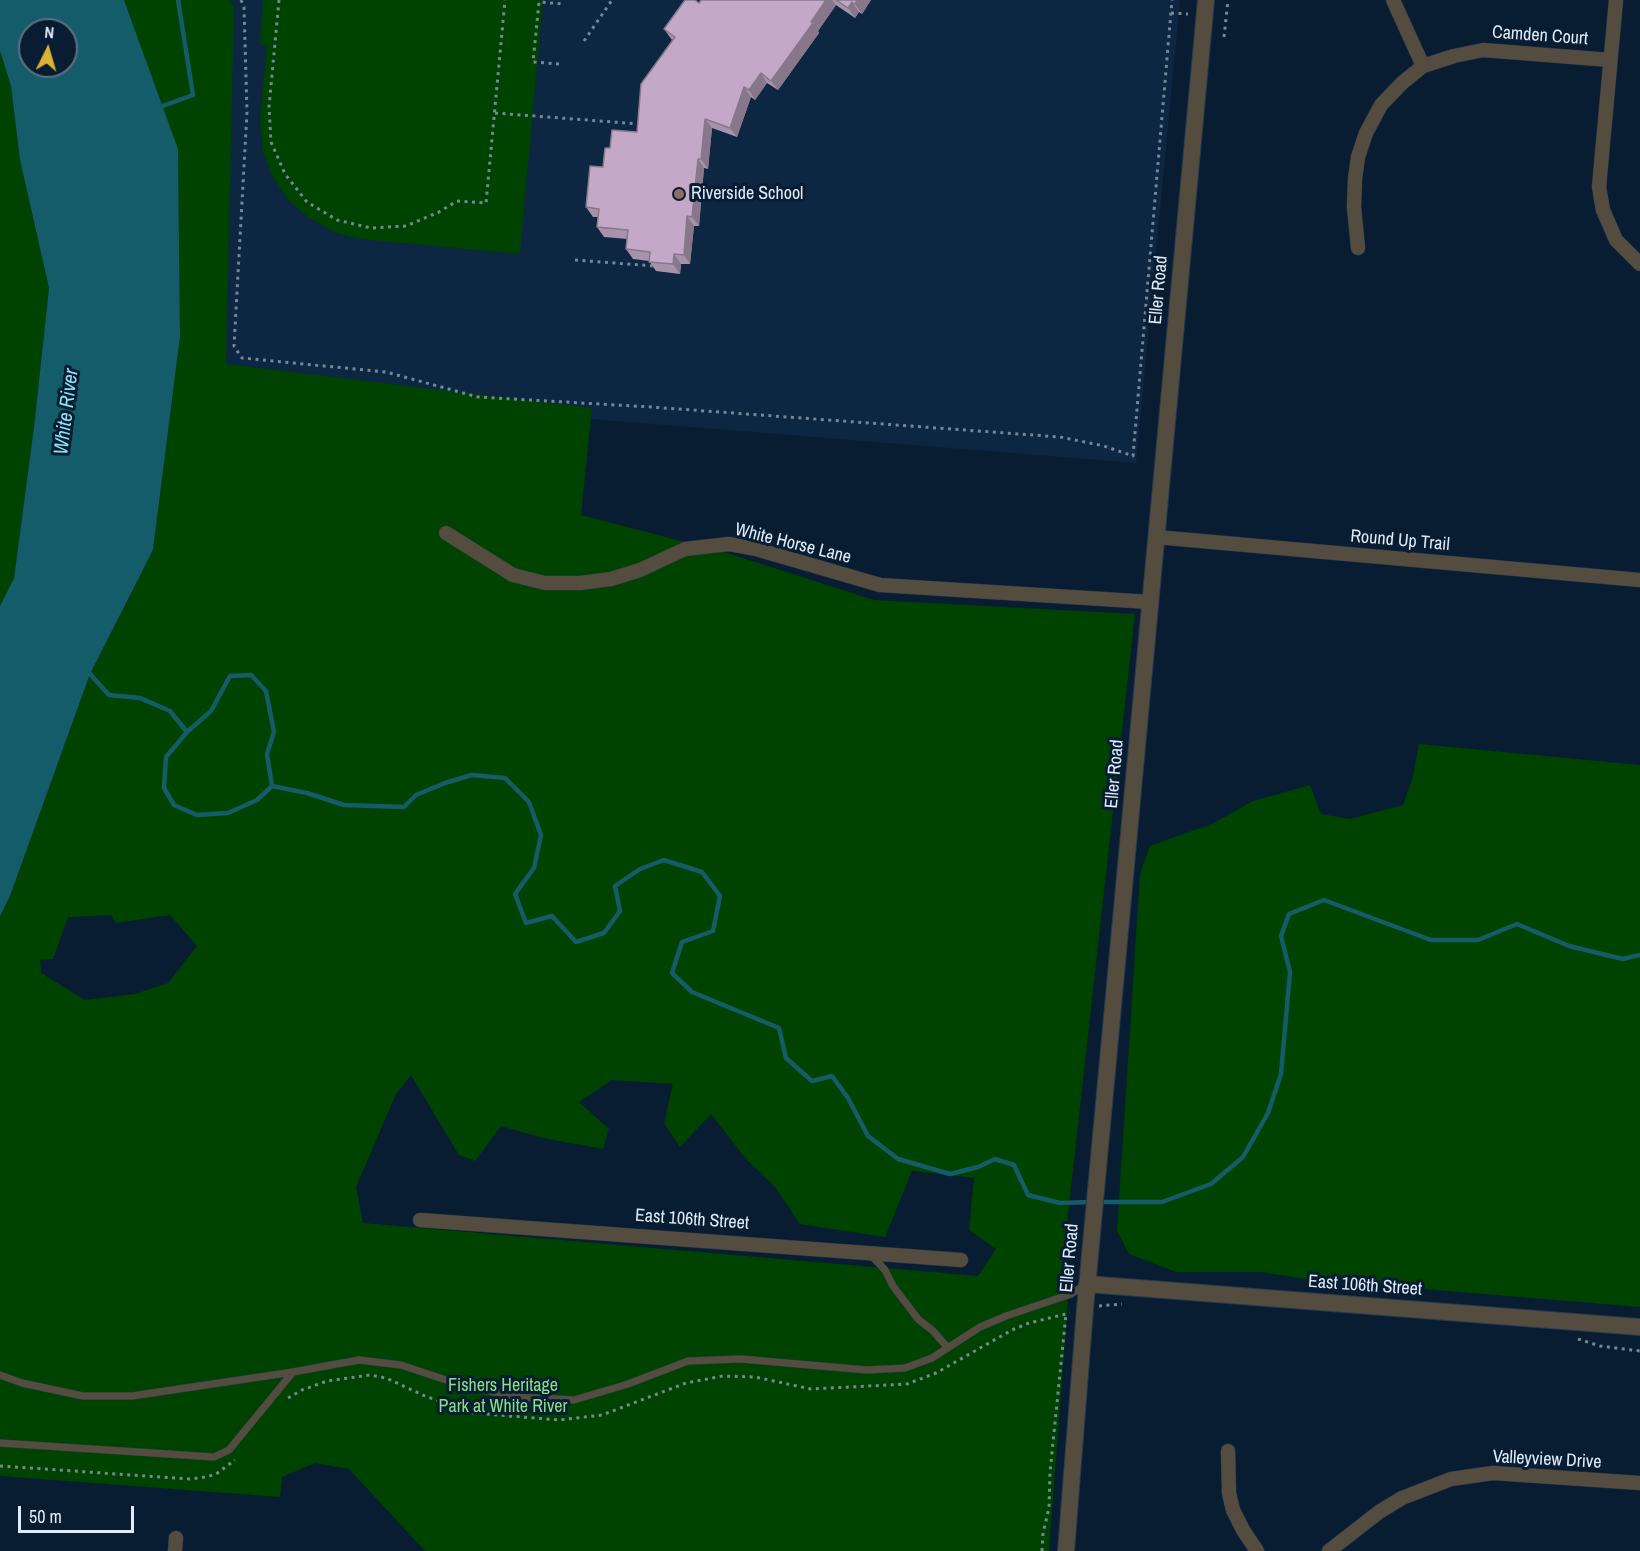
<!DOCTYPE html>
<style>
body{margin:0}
#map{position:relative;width:1640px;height:1551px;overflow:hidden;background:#091d32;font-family:"Archivo Narrow",sans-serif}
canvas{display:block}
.north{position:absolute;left:18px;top:18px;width:60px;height:60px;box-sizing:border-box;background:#091d32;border:2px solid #5e6f82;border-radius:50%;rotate:5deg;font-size:16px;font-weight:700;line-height:24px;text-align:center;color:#deebfa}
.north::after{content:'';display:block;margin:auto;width:21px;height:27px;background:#dcb233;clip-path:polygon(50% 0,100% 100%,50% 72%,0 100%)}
.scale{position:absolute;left:18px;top:1506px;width:116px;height:27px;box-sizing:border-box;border:3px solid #deebfa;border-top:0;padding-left:8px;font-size:18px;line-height:21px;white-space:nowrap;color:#deebfa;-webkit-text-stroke:4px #091d32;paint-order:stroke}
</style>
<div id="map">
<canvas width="1640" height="1551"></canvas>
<div class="north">N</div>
<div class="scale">50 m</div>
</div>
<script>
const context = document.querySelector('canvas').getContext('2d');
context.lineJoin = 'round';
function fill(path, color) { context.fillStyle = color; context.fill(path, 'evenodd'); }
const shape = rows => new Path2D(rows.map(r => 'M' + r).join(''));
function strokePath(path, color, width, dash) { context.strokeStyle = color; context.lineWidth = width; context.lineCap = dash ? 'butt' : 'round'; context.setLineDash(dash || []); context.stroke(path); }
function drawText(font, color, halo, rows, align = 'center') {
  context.font = font + ' "Archivo Narrow",sans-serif'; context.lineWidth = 6; context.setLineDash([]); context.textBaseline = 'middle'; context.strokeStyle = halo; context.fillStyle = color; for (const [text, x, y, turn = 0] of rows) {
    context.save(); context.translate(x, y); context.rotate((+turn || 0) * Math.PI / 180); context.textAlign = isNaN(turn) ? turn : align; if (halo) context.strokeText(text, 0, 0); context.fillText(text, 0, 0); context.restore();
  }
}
fill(shape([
 [184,0,1180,0,1136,463,208,388]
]), '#0d2641');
fill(shape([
 [124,0,230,0,234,8,226,364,592,408,581,515,727,553,874,600,1135,614,1060,1286,1069,1287,1049,1551,425,1551,349,1469,315,1463,282,1477,280,1497,0,1476,0,916,10,896,90,674,153,550,180,337,178,150],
 [111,915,116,923,170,915,197,946,168,983,135,994,85,1000,41,973,40,960,53,959,68,917],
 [411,1075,459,1155,475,1161,501,1126,543,1138,603,1149,609,1129,579,1102,612,1080,673,1084,664,1123,680,1147,711,1114,746,1159,776,1188,800,1224,885,1237,912,1171,974,1178,969,1230,996,1249,978,1276,363,1223,356,1187,396,1094],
 [263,0,543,0,520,254,360,239,336,233,308,217,288,200,272,176,263,152,260,120,267,46,260,45],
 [0,51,11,86,20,160,49,288,34,427,14,578,0,606],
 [1419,744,1640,765,1640,1307,1305,1279,1261,1272,1176,1272,1129,1254,1117,1231,1140,874,1150,846,1214,823,1253,801,1310,785,1321,814,1350,819,1403,805,1412,780]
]), '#004200');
fill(shape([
 [0,0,124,0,178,149,180,337,153,550,90,674,10,896,0,916,0,606,14,578,34,427,49,288,20,160,11,86,0,51],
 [30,30,66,30,66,66,30,66]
]), '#145c6a');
strokePath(shape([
 [160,107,193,95,178,0],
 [86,672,90,674,109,695,140,698,170,711,187,732,166,757,164,788,174,805,197,815,228,813,257,800,272,786,307,793,344,805,404,807,416,795,445,783,472,775,505,778,529,802,541,835,534,868,515,894,526,923,552,916,576,942,604,933,620,911,615,886,640,869,664,860,702,872,720,896,713,931,682,942,672,973,692,992,779,1028,786,1058,812,1081,832,1076,848,1098,868,1136,898,1159,950,1174,978,1167,995,1159,1014,1165,1028,1195,1060,1203,1090,1202],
 [187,732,211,711,230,676,251,675,266,691,274,732,267,754,272,786],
 [1099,1202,1162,1202,1211,1184,1243,1157,1268,1113,1281,1074,1290,972,1281,936,1289,914,1324,900,1431,940,1478,940,1517,924,1569,946,1623,959,1640,955]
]), '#145c6a', 4.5);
const service = shape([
 [872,1256,885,1270,893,1286,918,1319,933,1331,948,1348],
 [0,1375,22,1383,83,1396,132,1396,293,1372,359,1360,401,1365,464,1386,518,1397,574,1400,628,1384,688,1361,741,1359,867,1370,905,1368,932,1358,980,1327,1006,1316,1071,1294,1085,1285],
 [0,1443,214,1457,229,1450,293,1372]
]);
const minor = shape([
 [1393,0,1423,66],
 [1616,0,1599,187,1603,210,1616,240,1640,264],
 [1358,248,1354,207,1355,179,1358,157,1366,133,1381,105,1402,83,1423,66,1454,56,1483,50,1610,60],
 [446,533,513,575,545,583,580,583,611,579,640,570,685,549,729,544,756,549,880,585,1150,602],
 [1156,537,1640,580],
 [420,1220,961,1260],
 [1228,1451,1229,1493,1233,1510,1243,1530,1257,1551],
 [175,1551,176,1538],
 [1329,1551,1379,1512,1402,1498,1451,1479,1493,1473,1640,1483]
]);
const tertiary = shape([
 [1087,1284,1640,1327],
 [1066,1551,1085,1309,1206,0]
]);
strokePath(service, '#273a4e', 8);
strokePath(minor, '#273a4e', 15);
strokePath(tertiary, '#273a4e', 18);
strokePath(shape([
 [241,0,244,7,247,112,234,346,242,358,386,372,478,397,651,407,1060,437,1104,446,1133,456,1172,0],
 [279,0,269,107,271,142,285,174,307,202,337,220,371,228,406,226,439,212,457,201,486,203,505,0],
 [1171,13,1188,14],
 [1224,37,1228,0],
 [584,41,612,0],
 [559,64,533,62,539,2,564,4],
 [495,113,639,124],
 [575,260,654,266],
 [1099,1306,1122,1304],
 [1578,1339,1600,1346,1640,1351],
 [288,1398,302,1390,327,1381,370,1375,386,1378,425,1396,473,1413,559,1420,602,1415,686,1383,723,1376,755,1377,811,1389,907,1384,936,1373,1012,1330,1029,1323,1070,1313],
 [0,1466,190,1479,206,1477,216,1474,235,1460],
 [1042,1551,1043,1533,1049,1508,1050,1472,1066,1314]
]), '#768698', 3, [3, 4.5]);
strokePath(service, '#534c3f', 7);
strokePath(minor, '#534c3f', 14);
strokePath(tertiary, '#534c3f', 16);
fill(shape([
 [701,0,871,0,862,14,859,12,855,18,836,5,818,31,819,33,778,90,767,83,755,100,751,97,737,137,712,128,708,169,704,168,699,226,694,226,690,264,681,264,680,274,656,271,649,261,633,259,626,249,627,239,604,237,597,227,598,217,593,217,586,207,610,148,637,132,672,40,664,29,699,3]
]), '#a891ab');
fill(shape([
 [826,0,832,0,836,5,818,31,819,33,778,90,771,81],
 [857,0,871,0,862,14,855,4],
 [852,2,859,12,855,18,848,8],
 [761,73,767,83,755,100,749,90],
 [744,87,751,97,737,137,730,128],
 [705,119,712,128,708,169,701,159],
 [698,159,704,168,699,226,692,217],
 [687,216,694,226,690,264,684,255],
 [674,254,681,264,680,274,673,264]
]), '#88768b');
const building = shape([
 [685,0,695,0,699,3,701,0,826,0,811,22,813,23,771,81,761,73,749,90,744,87,730,128,705,119,701,159,698,159,692,217,687,216,684,255,674,254,673,264,649,262,650,252,626,249,628,230,597,227,599,209,586,207,590,166,603,167,605,148,610,148,612,130,637,132,641,84,675,37,664,29,685,0],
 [836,0,857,0,855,4,852,2,848,8,836,0]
]);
fill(building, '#c3a9c7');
strokePath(building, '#88768b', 1.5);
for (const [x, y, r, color] of [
 [679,194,6,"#8d6e63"]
]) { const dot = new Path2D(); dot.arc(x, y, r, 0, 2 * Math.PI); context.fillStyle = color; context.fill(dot); strokePath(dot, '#091d32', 2); }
drawText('18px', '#deebfa', '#091d32', [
 ["Camden Court",1540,36,4],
 ["Eller Road",1159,290,-85],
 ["Round Up Trail",1400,541,5],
 ["White Horse Lane",793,544,14],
 ["Eller Road",1115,774,-85],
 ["East 106th Street",692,1220,4],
 ["Eller Road",1070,1258,-85],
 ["East 106th Street",1365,1286,4],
 ["Valleyview Drive",1547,1460,3]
]);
drawText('18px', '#deebfa', '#091d32', [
 ["Riverside School",691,194]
], 'left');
drawText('18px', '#8bdf84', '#091d32', [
 ["Fishers Heritage",503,1386],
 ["Park at White River",503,1407]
]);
drawText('italic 20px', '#8de4f8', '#091d32', [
 ["White River",67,412,-83]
]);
</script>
